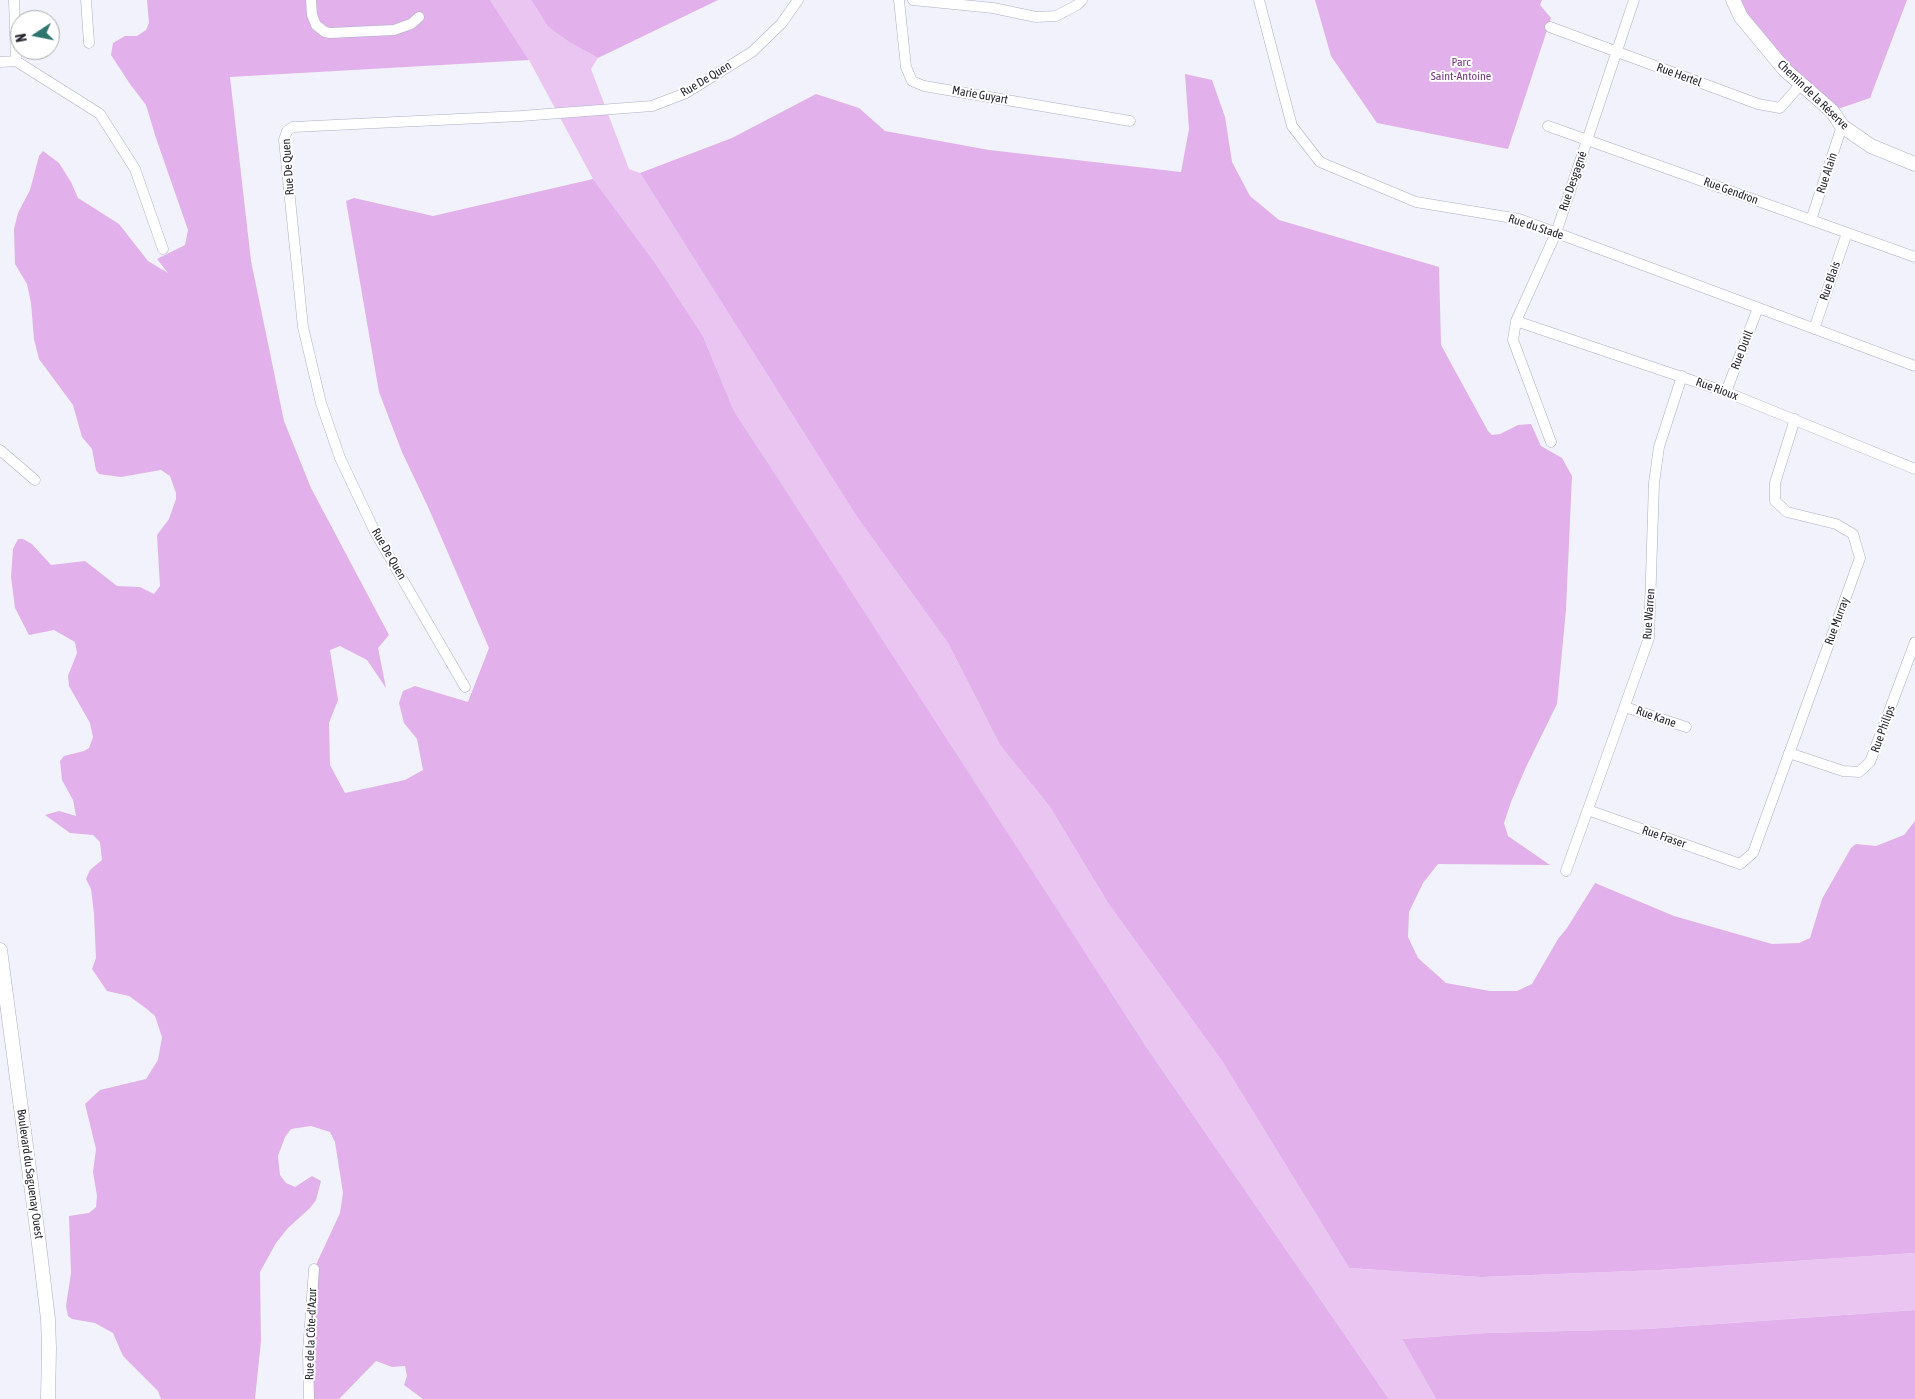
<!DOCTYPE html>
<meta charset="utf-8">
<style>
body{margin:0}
#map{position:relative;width:1915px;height:1399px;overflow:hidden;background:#f1f2fc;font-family:"Asap Condensed",sans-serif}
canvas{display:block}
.north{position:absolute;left:10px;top:10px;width:50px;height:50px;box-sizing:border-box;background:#fff;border:1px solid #a8a9ac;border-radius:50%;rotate:259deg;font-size:14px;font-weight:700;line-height:20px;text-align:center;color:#262730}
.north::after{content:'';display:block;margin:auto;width:18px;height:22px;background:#2d746d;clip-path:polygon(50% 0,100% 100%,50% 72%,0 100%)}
</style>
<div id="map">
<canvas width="1915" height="1399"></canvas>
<div class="north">N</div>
</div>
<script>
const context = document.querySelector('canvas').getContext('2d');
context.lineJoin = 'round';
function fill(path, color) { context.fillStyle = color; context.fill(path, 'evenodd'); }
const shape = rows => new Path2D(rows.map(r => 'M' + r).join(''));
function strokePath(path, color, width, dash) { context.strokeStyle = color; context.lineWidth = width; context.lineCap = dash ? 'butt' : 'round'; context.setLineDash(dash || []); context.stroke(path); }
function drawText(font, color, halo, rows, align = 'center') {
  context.font = font + ' "Asap Condensed",sans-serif'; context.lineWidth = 4; context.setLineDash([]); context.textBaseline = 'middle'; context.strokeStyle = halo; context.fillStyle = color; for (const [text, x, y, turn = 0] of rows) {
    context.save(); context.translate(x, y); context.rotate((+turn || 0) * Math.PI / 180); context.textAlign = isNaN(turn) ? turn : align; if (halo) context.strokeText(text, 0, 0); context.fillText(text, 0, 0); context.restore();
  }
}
fill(shape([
 [490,0,531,0,548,27,569,42,598,58,591,69,629,169,640,173,857,517,948,643,1000,745,1050,807,1108,903,1222,1061,1349,1268,1481,1277,1659,1270,1915,1253,1915,1310,1647,1329,1487,1333,1402,1339,1436,1399,1389,1399,1147,1048,833,566,734,411,703,336,656,264,593,179,529,60]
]), '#ebc5f2');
fill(shape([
 [147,0,490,0,529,60,230,77,251,261,284,421,311,488,389,635,378,648,386,688,367,660,340,646,330,650,338,700,329,723,330,765,345,793,405,780,423,770,417,739,404,723,399,703,403,691,415,686,468,702,489,648,429,509,402,452,379,392,346,201,354,198,433,216,593,179,656,264,703,336,734,411,1147,1048,1389,1399,423,1399,404,1385,407,1376,405,1366,392,1367,376,1361,339,1399,312,1399,314,1269,340,1213,343,1193,335,1142,330,1132,311,1126,291,1129,285,1137,278,1156,280,1175,286,1183,295,1187,312,1176,321,1181,316,1200,310,1208,288,1228,276,1243,260,1272,261,1341,255,1399,161,1399,158,1391,123,1356,113,1333,95,1323,72,1319,68,1316,66,1306,71,1273,69,1216,89,1213,96,1207,97,1196,93,1172,96,1149,85,1104,100,1090,146,1079,158,1060,162,1037,155,1016,147,1009,129,996,107,991,92,969,96,958,94,914,91,889,86,879,90,870,102,860,100,842,93,835,70,833,45,815,59,811,76,816,73,800,62,780,60,761,64,756,84,751,89,748,93,737,90,723,69,686,68,676,77,653,75,642,54,630,29,635,15,608,11,577,13,549,18,539,23,539,32,544,51,565,85,561,117,586,140,587,154,594,160,586,157,535,169,519,176,499,176,493,170,476,161,470,121,477,99,474,96,470,92,449,82,437,73,405,39,359,34,339,31,303,27,284,15,264,14,229,18,213,30,190,39,156,43,151,59,163,71,182,78,198,119,224,148,261,168,273,157,259,185,245,188,230,156,138,146,105,130,84,111,55,113,43,125,36,137,36,146,30,149,23],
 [531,0,718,0,598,58,569,42,548,27],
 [1315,0,1542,0,1540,5,1551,18,1508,149,1377,123,1331,56],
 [1732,0,1907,0,1870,98,1829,112],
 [1185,74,1212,80,1225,117,1232,162,1250,196,1279,220,1439,267,1441,345,1488,431,1492,435,1500,434,1518,425,1531,424,1541,446,1562,458,1572,476,1566,609,1557,704,1526,767,1511,802,1504,823,1508,836,1550,865,1438,864,1423,883,1409,912,1408,937,1418,958,1446,983,1490,991,1517,991,1532,984,1558,939,1567,928,1595,883,1674,916,1772,944,1799,943,1810,938,1822,899,1851,848,1856,844,1876,846,1904,835,1915,821,1915,1253,1659,1270,1481,1277,1349,1268,1222,1061,1108,903,1050,807,1000,745,948,643,857,517,640,173,732,138,816,94,859,108,885,131,989,150,1181,172,1189,129],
 [1915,1310,1915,1399,1436,1399,1402,1339,1487,1333,1647,1329]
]), '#e2b0eb');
const street = shape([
 [14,0,16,61],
 [86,0,89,43],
 [311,0,312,15,316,25,325,32,330,33,394,30,411,24,419,17],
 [899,0,906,67,912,81,924,86,1130,121],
 [913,0,993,8,1036,17,1056,16,1077,5,1082,0],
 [1259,0,1292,126,1320,162,1416,202,1519,219,1915,366],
 [1550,27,1758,104,1780,108,1801,84],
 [0,62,16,61,100,114,135,169,163,249],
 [1548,126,1915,257],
 [1811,220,1842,126],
 [1516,321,1726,392,1915,469],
 [1814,329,1847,233],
 [1726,392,1758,308],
 [1551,442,1513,340,1516,321,1556,233,1634,0],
 [0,450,35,480],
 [465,687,375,532,340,458,321,403,303,327,284,140,287,131,293,127,521,116,652,106,686,93,752,52,781,24,798,0],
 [1625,707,1686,727],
 [1789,753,1843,771,1859,772,1870,762,1915,642],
 [1588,810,1740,864,1753,853,1860,558,1853,534,1836,524,1787,512,1775,501,1775,483,1795,419],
 [1566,871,1649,638,1654,483,1659,447,1682,376],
 [309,1399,308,1352,314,1269]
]);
const secondary = shape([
 [1733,0,1741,17,1785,70,1832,111,1842,126,1871,146,1915,164],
 [0,950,39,1244,48,1319,49,1348,48,1399]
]);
strokePath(street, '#acaec6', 11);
strokePath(secondary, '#acaec6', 15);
strokePath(street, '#fff', 10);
strokePath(secondary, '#fff', 14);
drawText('12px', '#763b81', '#fff', [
 ["Parc",1461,62],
 ["Saint-Antoine",1461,76]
]);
drawText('12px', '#262730', '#fff', [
 ["Rue Hertel",1679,75,20],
 ["Rue De Quen",706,79,-31],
 ["Marie Guyart",980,95,10],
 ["Chemin de la Réserve",1813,95,44],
 ["Rue De Quen",288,167,-94],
 ["Rue Alain",1827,173,-72],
 ["Rue Desgagné",1573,181,-71],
 ["Rue Gendron",1731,191,20],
 ["Rue du Stade",1536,227,18],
 ["Rue Blais",1830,281,-71],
 ["Rue Dutil",1742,350,-69],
 ["Rue Rioux",1717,389,20],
 ["Rue De Quen",389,554,60],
 ["Rue Warren",1649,614,-86],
 ["Rue Murray",1837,621,-70],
 ["Rue Kane",1656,717,19],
 ["Rue Philips",1883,729,-70],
 ["Rue Fraser",1664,837,19],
 ["Boulevard du Saguenay Ouest",30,1174,82],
 ["Rue de la Côte-d'Azur",311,1334,-88]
]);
</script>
